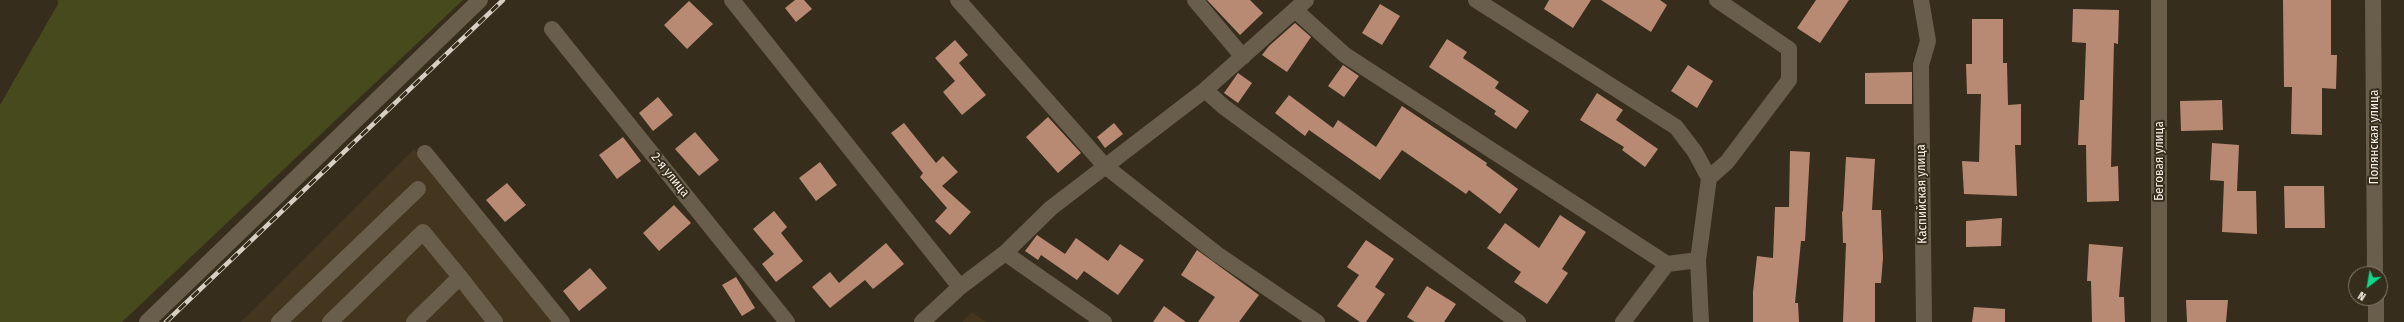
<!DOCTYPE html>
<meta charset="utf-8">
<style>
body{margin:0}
#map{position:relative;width:2404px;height:322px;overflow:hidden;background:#372d1c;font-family:"Fira Sans Condensed",sans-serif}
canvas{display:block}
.north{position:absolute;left:2348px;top:266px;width:40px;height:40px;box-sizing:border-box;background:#372d1c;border:1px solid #837b6c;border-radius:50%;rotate:211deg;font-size:11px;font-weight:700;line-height:16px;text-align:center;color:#f6efe5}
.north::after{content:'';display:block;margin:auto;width:14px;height:18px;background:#0ed98a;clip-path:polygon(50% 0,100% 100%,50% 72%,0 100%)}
</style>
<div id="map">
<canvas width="2404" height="322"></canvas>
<div class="north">N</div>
</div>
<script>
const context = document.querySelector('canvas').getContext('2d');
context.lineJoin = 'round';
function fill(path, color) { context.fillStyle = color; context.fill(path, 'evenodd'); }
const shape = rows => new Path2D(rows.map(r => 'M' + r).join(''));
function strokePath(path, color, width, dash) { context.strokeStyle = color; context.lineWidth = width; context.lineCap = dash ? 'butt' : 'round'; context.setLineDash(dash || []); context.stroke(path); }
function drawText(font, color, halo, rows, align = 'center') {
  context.font = font + ' "Fira Sans Condensed",sans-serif'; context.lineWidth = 4; context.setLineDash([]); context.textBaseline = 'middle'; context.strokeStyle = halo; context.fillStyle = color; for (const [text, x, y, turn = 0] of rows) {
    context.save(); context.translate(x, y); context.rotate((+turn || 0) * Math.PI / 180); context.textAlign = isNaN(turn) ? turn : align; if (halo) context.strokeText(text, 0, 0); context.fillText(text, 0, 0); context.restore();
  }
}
fill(shape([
 [414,149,554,322,241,322],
 [972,312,986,322,962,322]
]), '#43351e');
fill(shape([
 [58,0,463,0,122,322,0,322,0,105,58,4]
]), '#474a1d');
fill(shape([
 [795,0,804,0,812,9,796,22,785,8],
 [1207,0,1250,0,1263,13,1240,35],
 [1549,0,1591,0,1573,28,1544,9],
 [1601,0,1660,0,1667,5,1651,32],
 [1816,0,1849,0,1820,43,1797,28],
 [2283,0,2331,0,2331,55,2337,55,2336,89,2322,88,2322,135,2291,134,2292,87,2284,87],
 [689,1,713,24,687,49,664,25],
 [1380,4,1400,16,1382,45,1362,33],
 [2073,9,2119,10,2118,44,2114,43,2111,167,2118,166,2119,201,2087,202,2086,145,2078,145,2080,100,2084,100,2086,43,2072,42],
 [1972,19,2003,19,2003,63,2007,63,2008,105,2021,104,2021,145,2015,145,2017,196,1964,194,1962,161,1979,162,1981,94,1967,94,1966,64,1972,64],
 [1295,23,1311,37,1287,72,1262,55,1269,46],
 [1447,39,1467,52,1463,58,1499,82,1495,88,1529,111,1516,129,1494,114,1496,111,1429,67],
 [955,40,968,55,959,63,986,95,962,115,943,92,955,81,935,58],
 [1343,65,1359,76,1344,97,1328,86],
 [1688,65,1713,81,1697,108,1671,91],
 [1912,72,1912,104,1865,104,1865,73],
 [1238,73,1252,83,1238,103,1224,93],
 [1597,93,1623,110,1616,120,1658,149,1645,167,1622,150,1624,147,1580,120],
 [1289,95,1333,128,1338,120,1376,147,1402,106,1487,163,1486,165,1518,189,1500,214,1469,190,1466,194,1402,150,1380,180,1309,130,1305,136,1275,113],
 [658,97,673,115,653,131,639,113],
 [2222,100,2223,130,2181,131,2180,101],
 [1048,117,1081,153,1058,173,1026,137],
 [904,123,936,163,943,156,958,172,942,186,971,212,950,235,935,221,947,208,920,177,923,173,891,133],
 [1114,123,1123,134,1105,148,1097,137],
 [695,132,719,160,699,176,675,149],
 [623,137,641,161,617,179,599,155],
 [2212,143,2239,145,2237,191,2256,191,2257,234,2222,232,2224,181,2210,180],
 [1790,151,1810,152,1805,241,1801,241,1795,303,1798,303,1799,322,1753,322,1753,292,1757,256,1773,258,1775,207,1789,207],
 [1846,157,1875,159,1872,210,1881,210,1883,258,1881,283,1875,283,1875,322,1843,322,1846,243,1843,243,1842,212,1843,211],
 [820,162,837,185,816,201,799,178],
 [507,183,526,205,505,222,486,200],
 [2284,186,2324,186,2325,228,2285,228],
 [674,205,691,223,659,251,643,233],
 [774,211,787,227,781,233,803,261,776,282,762,264,774,254,753,229],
 [1560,215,1586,232,1562,269,1568,273,1547,304,1514,282,1521,272,1487,248,1505,223,1539,248],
 [2002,218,2001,246,1966,247,1966,221],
 [1037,235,1065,254,1076,238,1108,261,1120,244,1144,260,1118,295,1084,271,1077,280,1041,255,1038,260,1025,251],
 [1366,240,1394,259,1375,287,1385,294,1366,322,1360,322,1337,306,1359,275,1347,267],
 [886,243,904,264,873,289,865,280,830,308,812,287,830,272,839,283],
 [2089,244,2123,247,2119,297,2124,297,2125,322,2092,322,2091,281,2087,281],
 [1197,250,1259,295,1239,322,1198,322,1215,297,1181,275],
 [590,268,607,288,579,311,563,291],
 [736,277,755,308,742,316,722,285],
 [1427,286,1456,304,1444,322,1415,322,1407,317],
 [2186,300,2228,300,2226,322,2187,322],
 [1164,306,1186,322,1153,322],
 [1974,307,2005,309,2005,322,1972,322]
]), '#b98a73');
strokePath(shape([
 [732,0,960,287],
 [958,0,1105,166,1217,254,1317,322],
 [1195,0,1243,57],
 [1476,0,1676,127,1695,152,1709,178],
 [1921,0,1928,41,1921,65,1924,322],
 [2373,0,2375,274],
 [1295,10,1345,55,1667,264],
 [552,29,787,322],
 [1205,90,1224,107,1518,322],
 [425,153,562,322],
 [1709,178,1727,162,1789,80,1789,49,1717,0],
 [1005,253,1104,322],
 [460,277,495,322],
 [2376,298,2376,322],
 [147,322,480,0],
 [279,322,418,189],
 [330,322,423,232,460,277,414,322],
 [922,322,960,287,1005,253,1051,208,1205,90,1306,0],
 [1623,322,1667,264,1698,260],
 [1701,322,1698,260,1709,178],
 [2159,322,2159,0]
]), '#695e4c', 16);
const rail = shape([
 [166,322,503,0]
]);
strokePath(rail, '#d7cfc4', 4.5);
strokePath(rail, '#372d1c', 3, [9]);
drawText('13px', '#f6efe5', '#372d1c', [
 ["Полянская улица",2374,137,-90],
 ["Беговая улица",2159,161,-90],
 ["2-я улица",670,175,51],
 ["Каспийская улица",1922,194,-91]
]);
</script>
